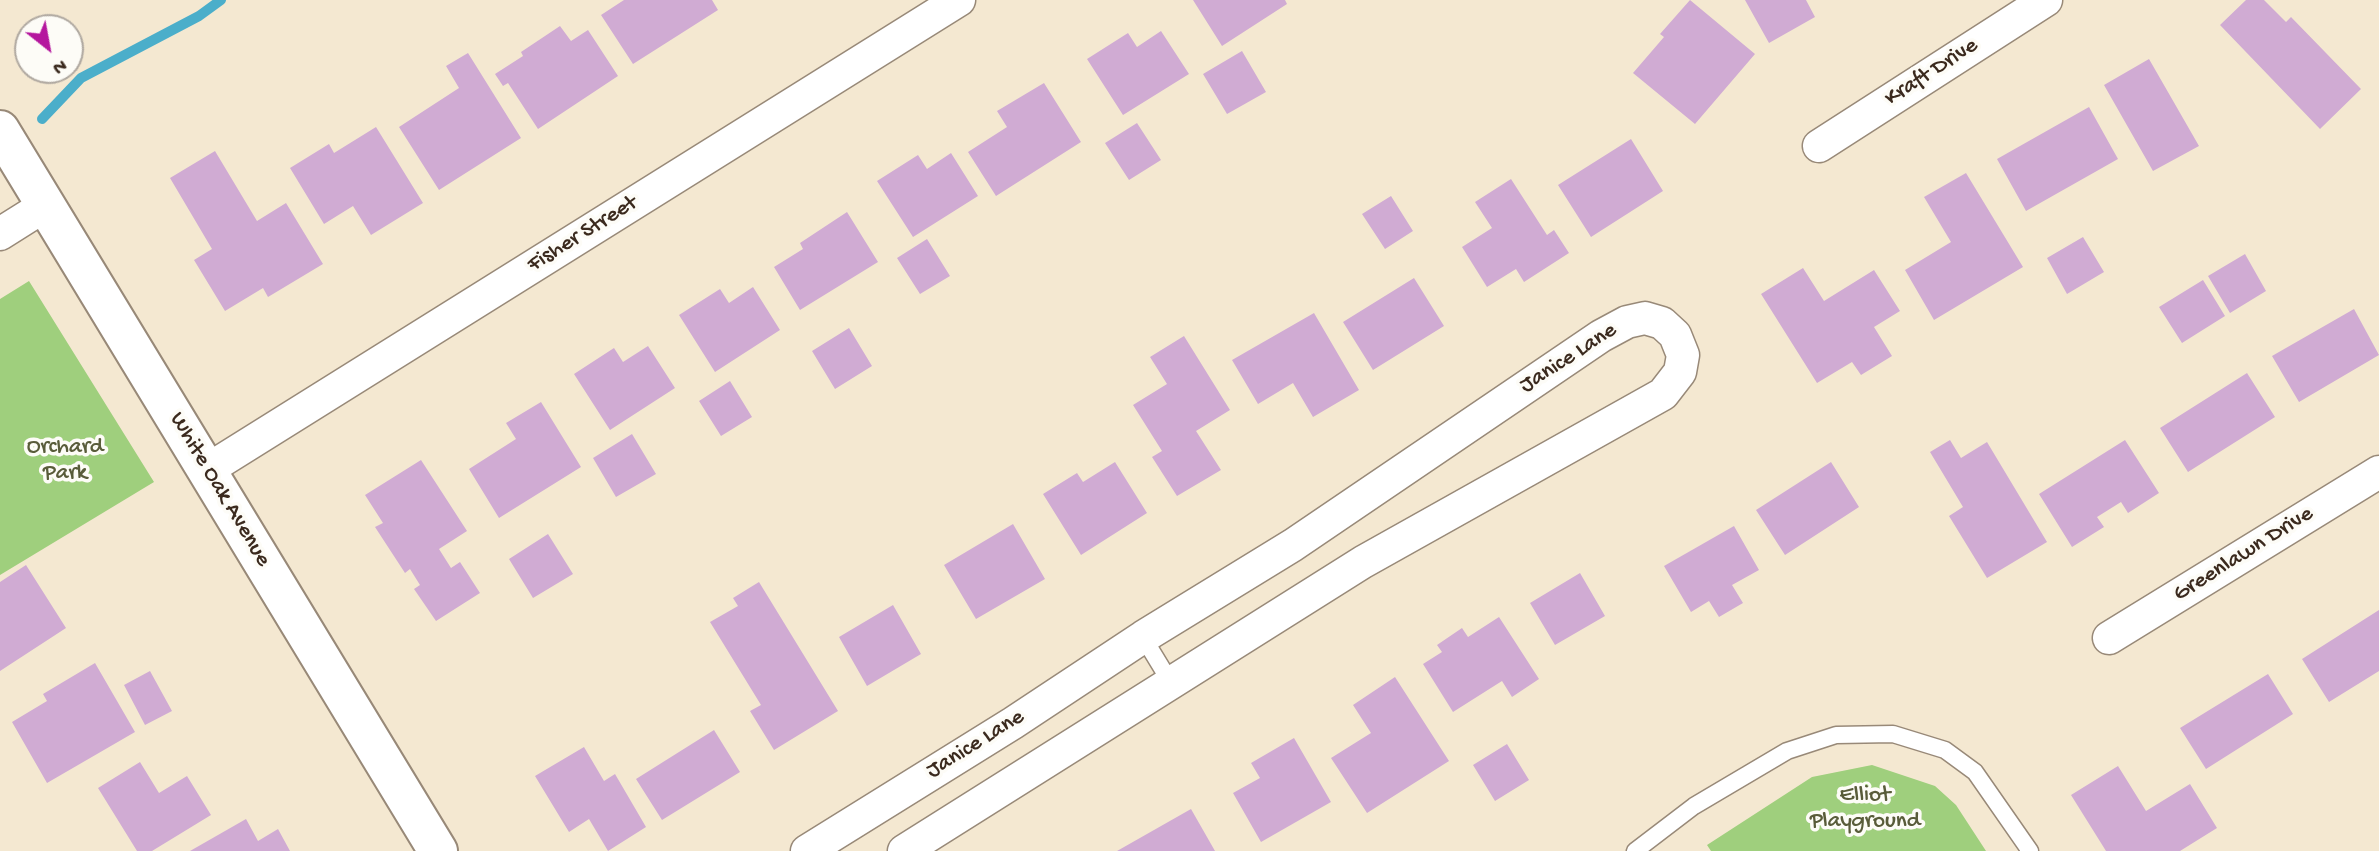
<!DOCTYPE html>
<style>
body{margin:0}
#map{position:relative;width:2379px;height:851px;overflow:hidden;background:#f4e8d1;font-family:"Gochi Hand",sans-serif}
canvas{display:block}
.north{position:absolute;left:14px;top:14px;width:70px;height:70px;box-sizing:border-box;background:#fdfcf7;border:2px solid #afa8a0;border-radius:50%;rotate:149deg;font-size:19px;font-weight:700;line-height:28px;text-align:center;color:#3b2a1e}
.north::after{content:'';display:block;margin:auto;width:24px;height:32px;background:#b5179e;clip-path:polygon(50% 0,100% 100%,50% 72%,0 100%)}
</style>
<div id="map">
<canvas width="2379" height="851"></canvas>
<div class="north">N</div>
</div>
<script>
const context = document.querySelector('canvas').getContext('2d');
context.lineJoin = 'round';
function fill(path, color) { context.fillStyle = color; context.fill(path, 'evenodd'); }
const shape = rows => new Path2D(rows.map(r => 'M' + r).join(''));
function strokePath(path, color, width, dash) { context.strokeStyle = color; context.lineWidth = width; context.lineCap = dash ? 'butt' : 'round'; context.setLineDash(dash || []); context.stroke(path); }
function drawText(font, color, halo, rows, align = 'center') {
  context.font = font + ' "Gochi Hand",sans-serif'; context.lineWidth = 7; context.setLineDash([]); context.textBaseline = 'middle'; context.strokeStyle = halo; context.fillStyle = color; for (const [text, x, y, turn = 0] of rows) {
    context.save(); context.translate(x, y); context.rotate((+turn || 0) * Math.PI / 180); context.textAlign = isNaN(turn) ? turn : align; if (halo) context.strokeText(text, 0, 0); context.fillText(text, 0, 0); context.restore();
  }
}
fill(shape([
 [29,281,154,482,0,575,0,299],
 [1872,765,1935,786,1956,805,1986,851,1711,851,1707,845,1812,777]
]), '#9fcf7d');
strokePath(shape([
 [42,119,81,78,199,16,221,0]
]), '#4baeca', 10);
fill(shape([
 [624,0,712,0,718,10,633,64,601,15],
 [1193,0,1285,0,1287,4,1222,46],
 [1690,0,1755,54,1695,124,1633,73,1664,37,1660,34],
 [1745,0,1806,0,1815,17,1769,43],
 [2246,0,2264,0,2286,22,2291,17,2361,89,2320,129,2220,25],
 [560,26,571,41,588,30,618,76,538,129,508,83,503,86,495,74,523,56,521,52],
 [1161,31,1189,74,1123,115,1087,59,1128,33,1137,47],
 [1242,51,1266,92,1227,114,1203,74],
 [468,53,521,138,439,190,399,127,459,88,446,66],
 [2149,59,2199,146,2153,171,2104,85],
 [1044,83,1081,142,996,196,968,152,1007,127,997,111],
 [2089,107,2118,159,2026,211,1997,159],
 [1137,123,1161,160,1129,180,1105,143],
 [376,127,423,203,371,235,353,206,324,224,290,168,329,144,334,153],
 [1631,139,1663,191,1591,237,1558,185],
 [215,151,257,221,286,203,323,264,268,297,263,288,225,311,194,260,212,249,170,178],
 [951,153,978,196,913,237,877,181,918,155,927,169],
 [1966,173,2023,267,1934,320,1905,270,1951,242,1924,197],
 [1511,179,1547,235,1554,230,1569,253,1524,282,1516,269,1487,287,1462,247,1492,228,1475,202],
 [1391,196,1413,231,1385,249,1362,214],
 [847,212,878,262,800,310,774,267,803,249,800,243],
 [2083,237,2104,272,2067,294,2047,258],
 [927,239,950,276,920,294,897,258],
 [2245,254,2266,291,2230,313,2208,276],
 [1803,268,1824,301,1874,270,1900,311,1874,327,1892,356,1861,375,1852,362,1817,383,1761,294],
 [1414,278,1444,326,1373,370,1343,322],
 [2203,280,2225,316,2182,343,2159,307],
 [753,287,780,330,715,372,679,315,720,289,729,303],
 [2354,309,2379,355,2299,402,2272,356],
 [1314,313,1359,390,1313,417,1293,383,1258,404,1232,360],
 [849,328,872,366,835,389,812,351],
 [1184,336,1230,410,1196,431,1221,470,1177,496,1152,457,1162,451,1133,405,1167,384,1150,357],
 [648,346,675,388,610,430,574,374,614,348,623,362],
 [2247,373,2275,417,2188,472,2160,428],
 [730,381,752,417,721,436,699,401],
 [541,402,581,467,499,518,469,469,516,439,506,423],
 [632,434,656,474,616,497,593,458],
 [1950,440,1961,458,1987,442,2047,542,1987,578,1949,516,1963,507,1930,452],
 [2125,440,2159,493,2128,513,2121,502,2097,517,2104,527,2072,547,2039,494],
 [421,460,467,531,439,549,451,568,460,562,480,593,436,621,414,589,420,585,410,569,405,573,375,527,383,523,365,495],
 [1115,462,1147,513,1081,555,1043,494,1077,473,1083,482],
 [1831,462,1859,507,1785,555,1756,510],
 [1013,524,1045,579,976,619,944,565],
 [1734,526,1759,570,1732,585,1743,603,1719,617,1709,601,1691,612,1664,566],
 [548,534,573,574,533,598,509,559],
 [26,565,66,628,0,671,0,582],
 [1580,573,1605,616,1555,645,1530,603],
 [759,582,838,711,774,750,750,711,761,705,710,622,738,606,733,598],
 [893,605,921,654,867,686,839,637],
 [2379,610,2379,671,2329,702,2302,659],
 [1499,617,1539,679,1512,697,1502,681,1453,712,1423,664,1442,652,1437,645,1462,628,1468,637],
 [95,663,135,732,47,783,12,722,47,701,43,694],
 [150,671,172,711,145,725,124,685],
 [2268,674,2293,714,2206,769,2180,728],
 [1395,677,1449,761,1367,813,1331,758,1371,733,1353,705],
 [714,730,740,772,662,820,636,779],
 [1294,738,1331,802,1261,842,1233,793,1260,778,1251,763],
 [1507,744,1529,780,1495,801,1473,765],
 [584,747,604,781,615,774,646,827,608,851,589,819,569,832,535,776],
 [140,762,159,793,187,776,211,815,152,851,137,851,98,788],
 [2118,766,2146,811,2190,784,2217,828,2180,851,2106,851,2071,795],
 [1191,809,1215,851,1117,851],
 [246,819,258,841,278,829,290,851,190,851]
]), '#d0abd3');
const service = shape([
 [1143,637,1171,683],
 [1635,851,1694,806,1787,751,1836,735,1893,734,1945,750,1975,772,2030,851]
]);
const minor = shape([
 [1819,146,2046,0],
 [0,234,46,205],
 [207,470,959,0],
 [2109,638,2379,472],
 [807,851,1013,723,1143,637,1293,545,1601,336,1627,322,1645,318,1662,323,1675,335,1683,355,1680,372,1663,394,1363,562,904,851]
]);
const tertiary = shape([
 [0,130,438,851]
]);
strokePath(service, '#988978', 19);
strokePath(minor, '#988978', 35);
strokePath(tertiary, '#988978', 42);
strokePath(service, '#fff', 16);
strokePath(minor, '#fff', 32);
strokePath(tertiary, '#fff', 38);
drawText('23px', '#3b2a1e', '#fdfcf7', [
 ["Kraft Drive",1932,73,-33],
 ["Fisher Street",583,235,-32],
 ["Janice Lane",1569,359,-33],
 ["White Oak Avenue",219,490,59],
 ["Greenlawn Drive",2244,555,-32],
 ["Janice Lane",976,745,-32]
]);
drawText('23px', '#595c3a', '#fdfcf7', [
 ["Orchard",65,448],
 ["Park",65,474],
 ["Elliot",1865,796],
 ["Playground",1865,822]
]);
</script>
